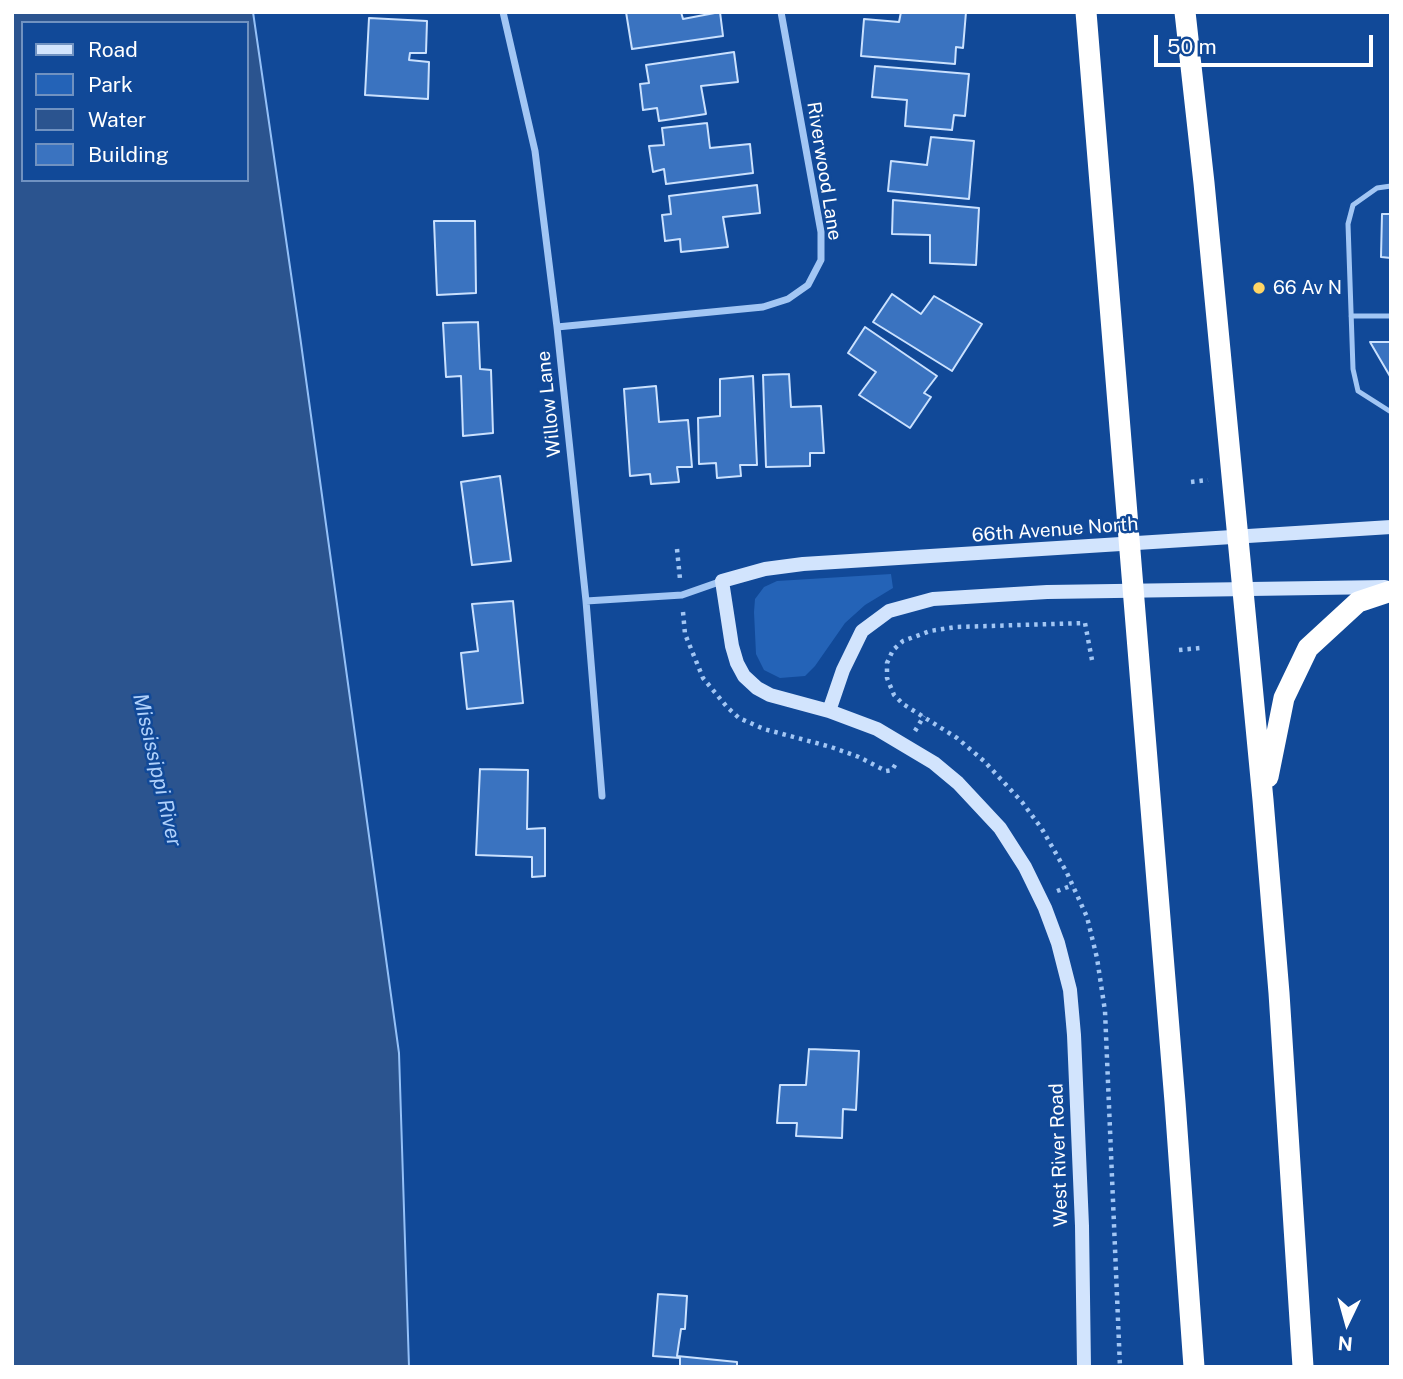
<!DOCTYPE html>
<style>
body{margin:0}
#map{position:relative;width:1403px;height:1379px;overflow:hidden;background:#114998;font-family:"Public Sans",sans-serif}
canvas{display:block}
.frame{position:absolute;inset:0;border:14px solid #fff;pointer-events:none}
.legend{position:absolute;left:21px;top:21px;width:228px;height:161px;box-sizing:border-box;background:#114998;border:2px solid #7092c1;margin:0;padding:9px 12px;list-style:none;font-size:21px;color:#fff}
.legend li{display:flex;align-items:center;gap:14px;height:35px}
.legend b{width:35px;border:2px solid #7092c1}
.north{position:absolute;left:1312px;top:1288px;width:70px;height:70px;-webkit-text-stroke:5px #114998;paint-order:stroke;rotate:185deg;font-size:19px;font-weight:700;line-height:28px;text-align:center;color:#fff}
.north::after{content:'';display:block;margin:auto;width:24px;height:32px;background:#fff;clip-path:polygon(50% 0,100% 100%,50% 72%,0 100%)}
.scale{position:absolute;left:1154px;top:35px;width:219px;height:32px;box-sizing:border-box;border:4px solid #fff;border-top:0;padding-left:9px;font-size:21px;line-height:24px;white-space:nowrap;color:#fff;-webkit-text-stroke:5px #114998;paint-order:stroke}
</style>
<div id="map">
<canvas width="1403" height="1379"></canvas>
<div class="frame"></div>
<ul class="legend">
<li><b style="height:9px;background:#d2e4fd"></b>Road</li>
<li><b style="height:19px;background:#2463b7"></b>Park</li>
<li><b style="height:19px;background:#2b548f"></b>Water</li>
<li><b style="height:19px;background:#3a73c0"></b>Building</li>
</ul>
<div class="north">N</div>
<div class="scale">50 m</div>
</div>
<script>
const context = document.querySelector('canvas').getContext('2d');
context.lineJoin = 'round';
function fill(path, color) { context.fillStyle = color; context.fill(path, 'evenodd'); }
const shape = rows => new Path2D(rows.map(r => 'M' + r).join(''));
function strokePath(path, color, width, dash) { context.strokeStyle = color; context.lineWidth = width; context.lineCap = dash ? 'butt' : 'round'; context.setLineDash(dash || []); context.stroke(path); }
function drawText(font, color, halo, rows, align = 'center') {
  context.font = font + ' "Public Sans",sans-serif'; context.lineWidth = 5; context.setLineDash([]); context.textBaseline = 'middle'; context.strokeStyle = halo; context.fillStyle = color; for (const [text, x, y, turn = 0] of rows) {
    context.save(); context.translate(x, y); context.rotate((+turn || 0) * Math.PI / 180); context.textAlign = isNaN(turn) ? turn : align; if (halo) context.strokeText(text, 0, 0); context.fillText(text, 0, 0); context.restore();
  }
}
fill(shape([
 [891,574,893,588,865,605,845,623,815,666,805,676,780,678,764,670,756,654,754,612,755,599,764,587,777,581]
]), '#2463b7');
const water = shape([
 [12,12,253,12,300,336,399,1053,409,1367,12,1367,12,12],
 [23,23,247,23,247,180,23,180,23,23]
]);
fill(water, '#2b548f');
strokePath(water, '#94c0f7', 2);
const building = shape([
 [626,12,681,12,683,19,720,12,723,36,632,49,626,12],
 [901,12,966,12,963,48,956,47,955,64,861,56,864,19,899,22,901,12],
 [369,18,427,21,426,53,410,53,409,60,429,62,428,99,365,95,369,18],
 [734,52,738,82,701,86,706,114,659,121,657,108,643,110,640,84,649,83,646,65,734,52],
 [875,66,969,74,965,116,954,115,952,130,905,126,907,100,872,97,875,66],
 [707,123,710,148,750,144,753,173,666,184,664,169,653,172,649,146,664,145,662,128,707,123],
 [931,137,974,141,969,199,888,191,891,161,927,165,931,137],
 [757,185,760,213,723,217,728,247,681,252,680,239,665,241,662,215,671,214,669,196,757,185],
 [893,200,979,208,976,265,930,263,930,235,892,234,893,200],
 [1382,214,1391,214,1391,258,1381,257,1382,214],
 [434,221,475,221,476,293,437,295,434,221],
 [892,294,921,314,934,296,982,324,952,371,873,322,892,294],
 [478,322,480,369,491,370,493,433,463,436,461,376,446,377,443,323,478,322],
 [865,327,937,376,924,393,931,397,910,428,859,395,876,372,848,353,865,327],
 [1370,342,1391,342,1391,378,1370,342],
 [789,374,791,407,821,406,824,453,810,453,810,466,766,467,763,375,789,374],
 [753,376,757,465,740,465,741,476,717,478,716,463,699,464,698,418,720,416,720,379,753,376],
 [656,386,659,422,688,420,692,467,677,467,679,482,651,484,650,474,630,476,624,389,656,386],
 [500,476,511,561,472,565,461,482,500,476],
 [513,601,523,703,467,709,461,653,478,651,472,604,513,601],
 [480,769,528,770,527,829,545,828,545,876,532,877,532,857,476,855,480,769],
 [809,1049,859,1051,856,1110,843,1109,842,1138,796,1136,797,1123,777,1123,780,1085,806,1085,809,1049],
 [658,1294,687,1296,685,1329,681,1329,677,1356,737,1362,737,1367,680,1367,680,1358,653,1356,658,1294]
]);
fill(building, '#3a73c0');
strokePath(building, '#cae1fe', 2);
strokePath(shape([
 [1191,482,1208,480],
 [677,549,680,579],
 [683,612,685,634,703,678,727,707,739,718,764,729,831,747,859,757,886,771,892,770,897,762],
 [1179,650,1200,648],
 [1092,660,1085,623,956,627,930,631,903,641,893,650,887,663,887,678,894,695,903,704,957,738,984,761,1022,802,1042,829,1067,873,1087,917,1097,958,1105,1011,1120,1367],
 [915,731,924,716],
 [1057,891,1073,885]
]), '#a2c6f4', 4.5, [3.5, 5]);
strokePath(shape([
 [1391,186,1377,188,1353,205,1348,224,1353,369,1358,391,1391,412],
 [1351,316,1391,316]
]), '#a2c6f4', 5);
strokePath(shape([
 [503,12,535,151,557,327,586,601,602,796],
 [557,327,763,307,788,299,808,285,821,260,821,232,781,12],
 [586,601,682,595,722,581]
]), '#a2c6f4', 7);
strokePath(shape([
 [829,711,843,670,862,631,889,611,933,599,1047,592,1385,587],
 [1084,1367,1082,1226,1074,1035,1070,990,1058,943,1045,908,1025,867,1000,828,958,783,934,763,877,729,829,711,770,695,757,688,744,676,737,663,732,646,722,581,765,569,803,564,1391,527]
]), '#d2e4fd', 14);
strokePath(shape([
 [1086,12,1175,1102,1194,1367],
 [1185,12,1204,183,1263,800,1279,993,1303,1367],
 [1268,777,1284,698,1308,648,1358,602,1391,591]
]), '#fff', 21);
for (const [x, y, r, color] of [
 [1259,288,7,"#ffd565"]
]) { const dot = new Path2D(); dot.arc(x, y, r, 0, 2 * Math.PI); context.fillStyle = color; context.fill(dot); strokePath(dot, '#114998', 2.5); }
drawText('19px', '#fff', '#114998', [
 ["Riverwood Lane",824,171,81],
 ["Willow Lane",549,404,-96],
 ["66th Avenue North",1055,530,-4],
 ["West River Road",1059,1155,-92]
]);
drawText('19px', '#fff', '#114998', [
 ["66 Av N",1273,288]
], 'left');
drawText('italic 21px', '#afd0fa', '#114998', [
 ["Mississippi River",157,770,77]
]);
</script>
